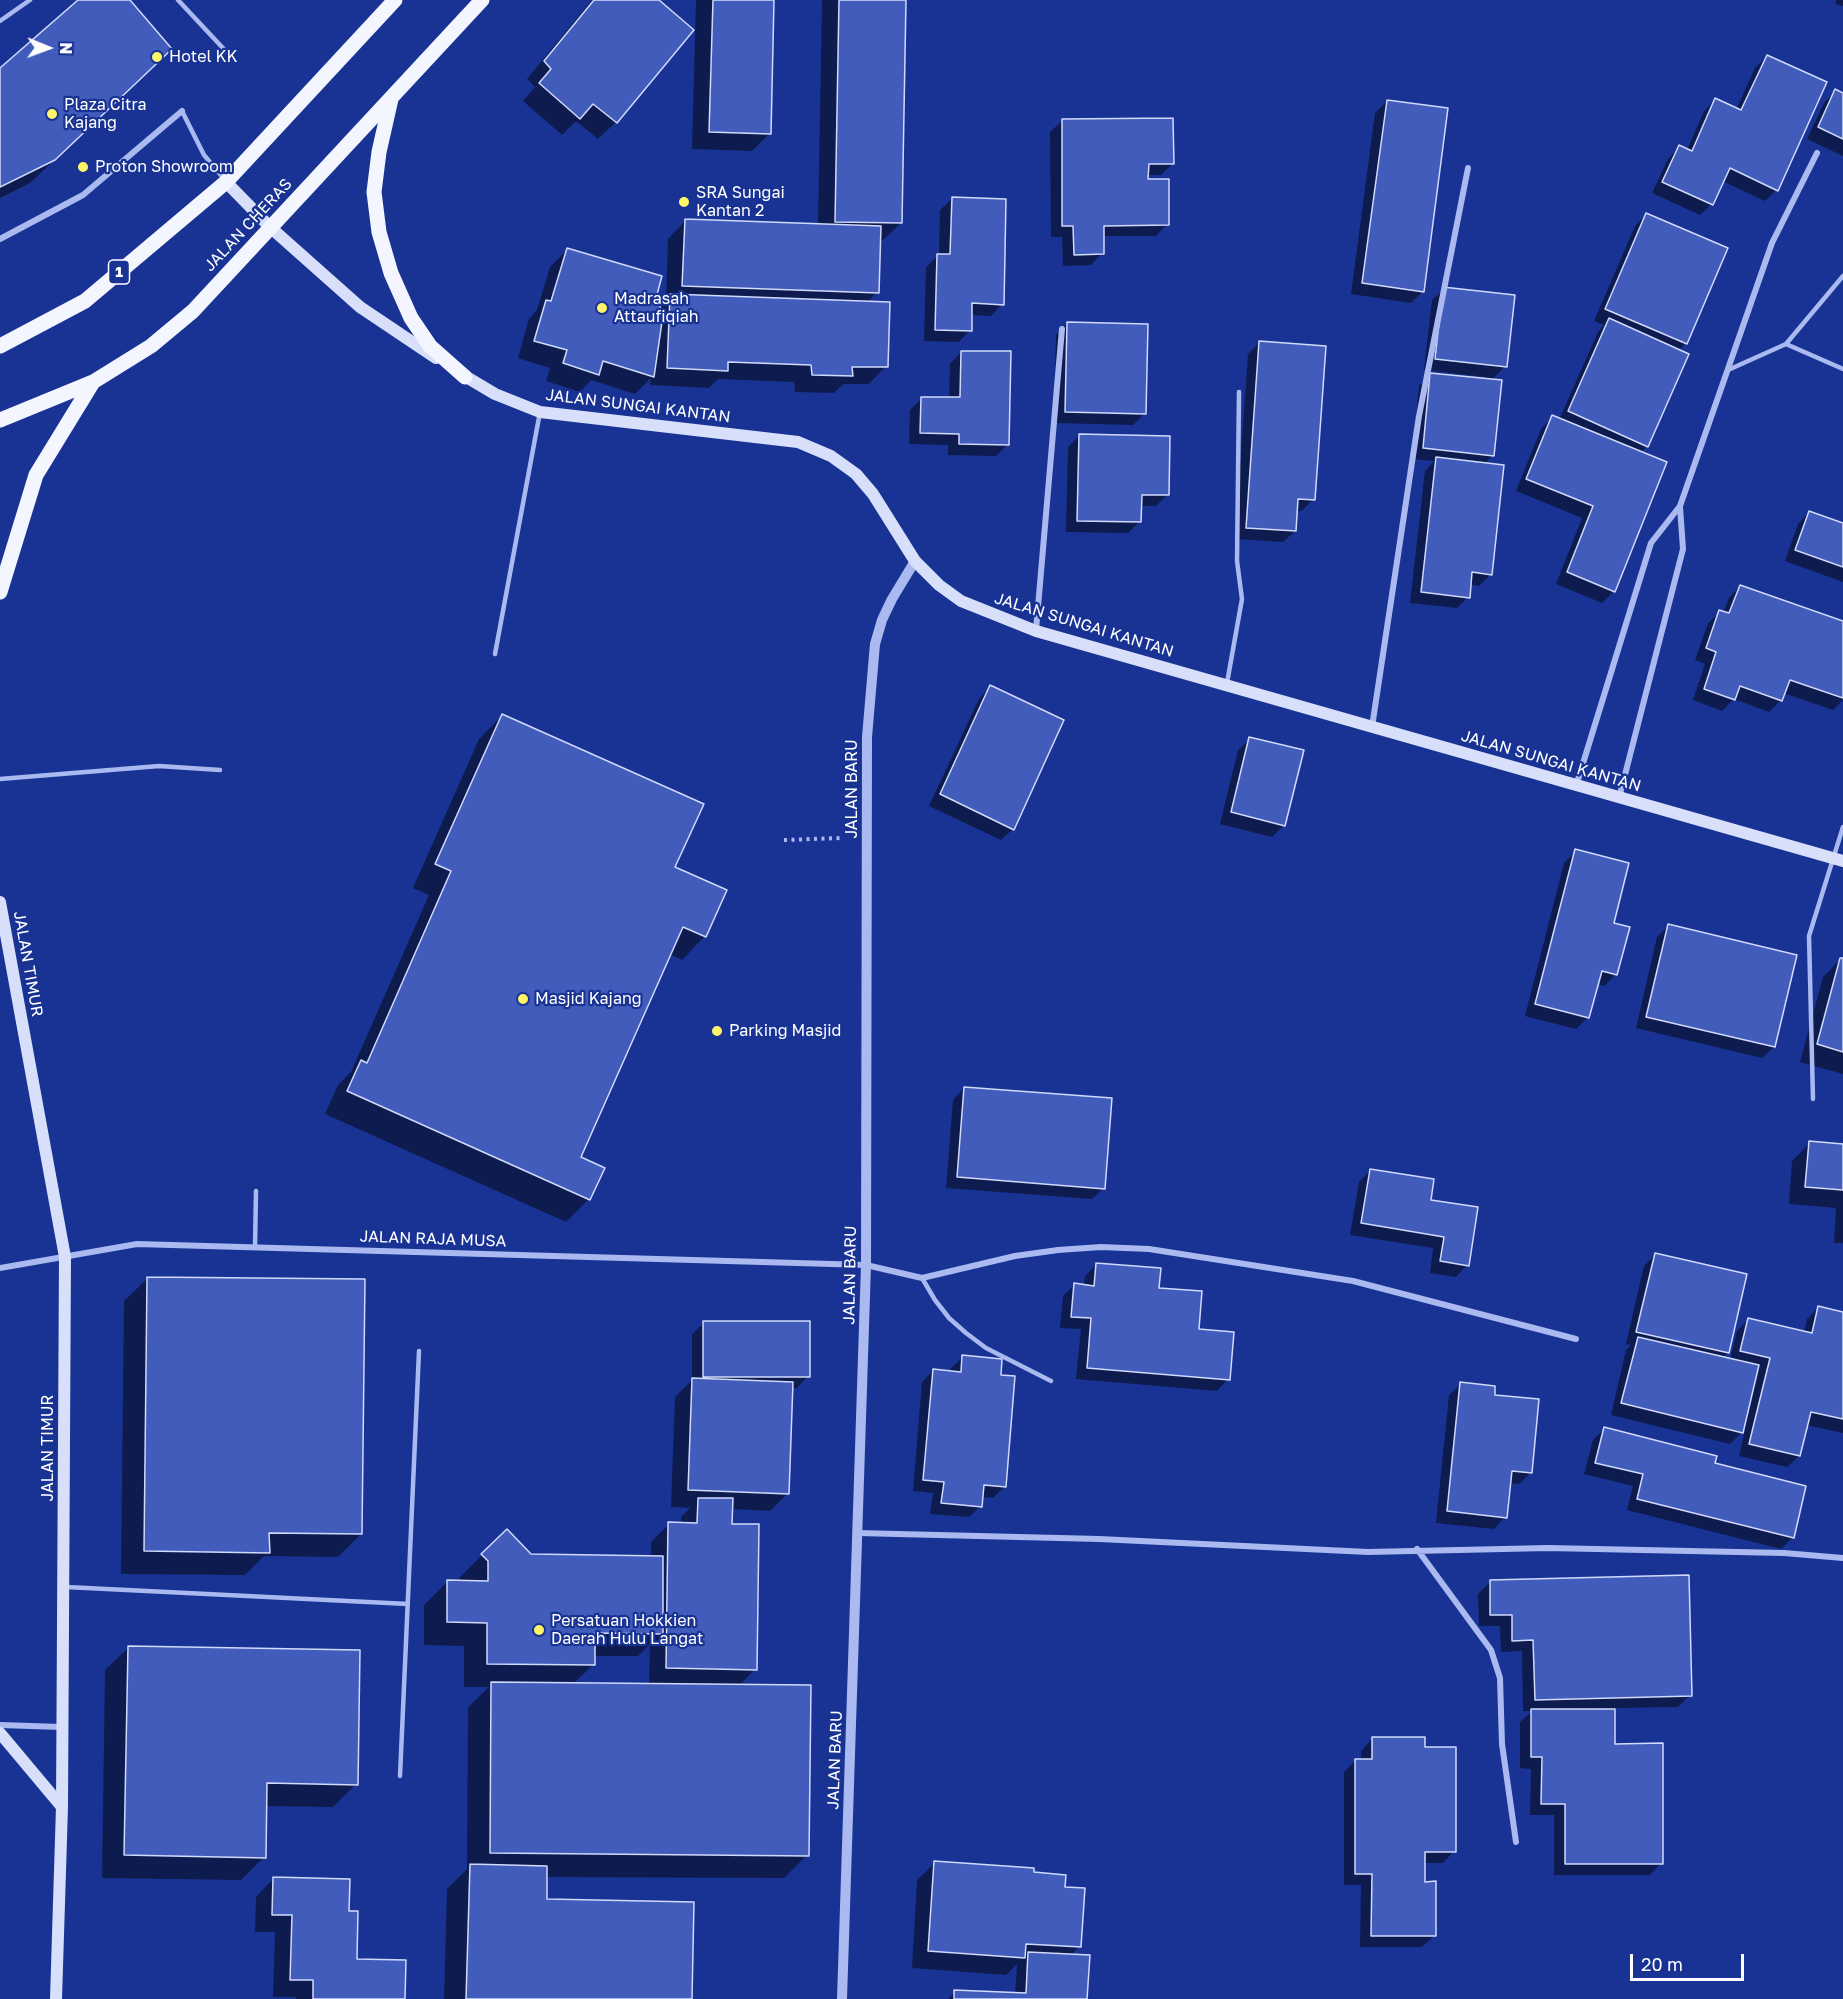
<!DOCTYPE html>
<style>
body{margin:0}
#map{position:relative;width:1843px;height:1999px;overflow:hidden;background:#193394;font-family:"Golos Text",sans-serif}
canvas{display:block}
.north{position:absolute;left:18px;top:18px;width:60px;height:60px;-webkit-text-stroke:4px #193394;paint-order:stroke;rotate:91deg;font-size:16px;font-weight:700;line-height:24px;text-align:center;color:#fff}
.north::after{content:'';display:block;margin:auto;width:21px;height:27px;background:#fff;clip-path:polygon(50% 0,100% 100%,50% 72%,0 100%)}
.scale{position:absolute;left:1630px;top:1954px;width:114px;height:27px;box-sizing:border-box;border:3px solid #fff;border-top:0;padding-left:8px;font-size:18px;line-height:21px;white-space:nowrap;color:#fff;-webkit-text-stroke:4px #193394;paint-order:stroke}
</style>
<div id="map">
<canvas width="1843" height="1999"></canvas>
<div class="north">N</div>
<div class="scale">20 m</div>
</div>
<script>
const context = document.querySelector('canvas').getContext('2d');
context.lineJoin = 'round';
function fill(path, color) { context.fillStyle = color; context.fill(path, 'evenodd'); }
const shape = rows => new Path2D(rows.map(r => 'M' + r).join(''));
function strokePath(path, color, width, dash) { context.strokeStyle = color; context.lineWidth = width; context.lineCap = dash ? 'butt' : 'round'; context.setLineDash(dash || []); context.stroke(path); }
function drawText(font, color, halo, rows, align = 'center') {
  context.font = font + ' "Golos Text",sans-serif'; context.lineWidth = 4.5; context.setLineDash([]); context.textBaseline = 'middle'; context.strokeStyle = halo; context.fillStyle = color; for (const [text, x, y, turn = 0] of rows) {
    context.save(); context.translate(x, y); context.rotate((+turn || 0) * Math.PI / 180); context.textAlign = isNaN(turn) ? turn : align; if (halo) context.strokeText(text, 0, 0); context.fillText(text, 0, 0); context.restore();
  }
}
fill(shape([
 [81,0,128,0,147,72,30,183,0,198,0,70],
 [592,0,657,0,616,122,598,139,576,121,562,135,523,101,535,87,527,79],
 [696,0,773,0,770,133,752,151,692,149],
 [822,0,905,0,901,223,883,240,879,240,877,292,867,303,886,366,869,384,843,384,834,393,795,392,794,382,718,379,709,388,650,385,651,378,635,394,591,380,580,392,546,381,550,368,518,358,529,319,537,310,550,267,568,249,653,303,659,308,666,301,668,239,685,221,818,225],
 [1836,0,1843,0,1843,6,1836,4],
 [1767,56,1776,190,1765,201,1722,181,1712,204,1700,215,1652,193,1668,159,1679,147,1687,150,1704,111,1715,100,1736,110,1755,68],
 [1836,91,1843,95,1843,156,1807,139,1824,103],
 [1387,101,1423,291,1411,303,1351,294,1375,113],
 [1062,121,1172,164,1161,175,1147,175,1147,180,1167,224,1156,236,1102,236,1102,253,1091,265,1063,266,1062,237,1051,237,1050,132],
 [952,199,1002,304,991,316,971,315,970,330,959,342,924,341,926,267,939,255,940,210],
 [1646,215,1726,249,1686,343,1678,351,1647,446,1640,453,1614,591,1602,603,1556,584,1582,518,1516,491,1541,429,1552,417,1559,420,1598,332,1604,325,1594,321,1635,226],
 [1444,289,1505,366,1491,381,1493,455,1484,464,1491,574,1479,586,1469,584,1468,597,1457,608,1410,603,1425,471,1434,461,1412,459,1419,386,1431,374,1486,380,1486,377,1424,370,1432,300],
 [1067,323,1145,413,1133,425,1054,423,1056,335],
 [1260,342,1313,499,1302,511,1296,511,1295,531,1283,542,1235,539,1248,354],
 [961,352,1008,444,996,456,948,455,948,445,909,444,910,410,922,398,949,399,950,364],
 [1079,436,1168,494,1156,506,1140,506,1140,521,1128,533,1066,532,1068,447],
 [1809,512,1843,524,1843,582,1785,561,1798,524],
 [1740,586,1843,623,1843,700,1833,710,1783,693,1781,700,1769,712,1734,699,1722,711,1693,700,1705,664,1695,660,1708,623,1720,612,1723,613,1729,598],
 [990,687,1013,829,1001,840,929,806,979,699],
 [502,716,673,868,705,936,682,960,669,954,579,1157,589,1199,566,1222,325,1114,338,1085,351,1072,429,895,413,888,479,739],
 [1250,739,1284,825,1272,837,1220,824,1238,750],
 [1576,851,1612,924,1616,974,1604,986,1597,984,1588,1017,1576,1029,1525,1016,1564,863],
 [1669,925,1774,1047,1762,1058,1636,1028,1657,937],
 [1841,959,1843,960,1843,1074,1800,1062,1823,977],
 [964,1088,1104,1188,1092,1199,946,1188,953,1100],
 [1810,1143,1843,1145,1843,1243,1834,1243,1836,1208,1789,1204,1792,1161],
 [1370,1171,1429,1201,1467,1265,1456,1277,1430,1273,1433,1248,1350,1235,1359,1182],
 [1655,1255,1746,1275,1728,1353,1722,1358,1730,1360,1737,1331,1749,1319,1804,1333,1807,1319,1819,1307,1843,1313,1843,1433,1806,1425,1799,1456,1787,1467,1739,1456,1745,1429,1730,1444,1611,1415,1626,1350,1631,1345,1626,1344,1644,1266],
 [1097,1264,1158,1289,1197,1330,1228,1379,1217,1391,1076,1379,1081,1329,1060,1328,1063,1296,1074,1285,1084,1286,1085,1276],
 [148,1278,361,1534,338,1557,264,1556,245,1575,121,1574,124,1301],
 [704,1323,808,1376,797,1388,791,1388,788,1493,770,1511,731,1509,731,1525,755,1669,739,1686,807,1855,784,1878,546,1877,545,1900,691,1999,444,1999,447,1889,467,1869,468,1707,489,1687,464,1687,464,1646,424,1645,424,1605,448,1581,463,1582,459,1578,482,1555,651,1557,651,1542,669,1524,681,1524,681,1517,690,1508,671,1507,675,1397,692,1380,692,1334],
 [650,1644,649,1685,573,1684,593,1665,593,1656,638,1656],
 [963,1357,1004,1487,993,1498,981,1497,981,1506,969,1517,930,1514,933,1493,913,1491,922,1382,933,1371,951,1372,951,1368],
 [1461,1384,1493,1396,1531,1472,1519,1484,1509,1483,1505,1517,1494,1529,1436,1523,1449,1395],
 [1604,1429,1713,1464,1805,1487,1792,1538,1781,1549,1627,1510,1633,1486,1584,1474,1593,1440],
 [1490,1582,1690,1695,1678,1707,1614,1708,1614,1745,1661,1863,1650,1875,1554,1875,1554,1815,1530,1815,1531,1769,1520,1768,1520,1722,1532,1711,1523,1711,1522,1651,1501,1652,1500,1626,1479,1626,1478,1594],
 [129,1647,356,1784,333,1807,265,1806,264,1857,241,1880,102,1878,105,1670],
 [1372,1739,1454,1851,1443,1863,1424,1863,1424,1883,1434,1936,1422,1947,1360,1947,1361,1885,1344,1885,1344,1772,1356,1760,1361,1760,1361,1751],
 [935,1863,1033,1874,1064,1888,1080,1946,1070,1956,1086,1999,948,1999,955,1992,1015,1995,1017,1964,1006,1975,912,1968,917,1880],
 [273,1879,348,1912,356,1961,404,1999,296,1999,296,1997,273,1997,275,1932,255,1932,256,1897]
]), '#0007');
const building = shape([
 [78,0,130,0,172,49,55,160,0,187,0,68,78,0],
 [594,0,659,0,694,30,617,123,593,104,580,119,539,83,551,69,544,61,594,0],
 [713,0,774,0,771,134,709,132,713,0],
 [839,0,906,0,902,223,835,222,839,0],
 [1767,55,1827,82,1778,191,1730,168,1713,205,1662,182,1679,145,1692,151,1715,98,1741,110,1767,55],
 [1835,89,1843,93,1843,139,1818,127,1835,89],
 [1387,100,1448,108,1424,292,1362,283,1387,100],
 [1173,118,1174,164,1149,164,1148,179,1169,179,1169,225,1104,226,1104,254,1074,255,1073,226,1062,226,1062,119,1173,118],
 [952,197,1006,199,1004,305,972,303,972,331,935,330,937,254,950,254,952,197],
 [1646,213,1728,248,1687,344,1605,309,1646,213],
 [685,219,881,226,879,293,682,286,685,219],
 [567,248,662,276,655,302,661,303,659,314,663,315,654,377,603,361,599,375,563,363,567,350,534,341,546,300,551,301,567,248],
 [1443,287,1515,295,1507,367,1435,359,1443,287],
 [670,294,890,302,888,367,852,367,853,376,812,375,811,365,728,362,728,371,667,368,670,294],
 [1609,318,1689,354,1648,447,1568,411,1609,318],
 [1067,322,1148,324,1146,414,1065,412,1067,322],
 [1259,341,1326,346,1315,500,1298,499,1296,531,1246,528,1259,341],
 [961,351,1011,351,1009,445,959,444,959,434,920,433,921,397,960,397,961,351],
 [1430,373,1502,380,1494,456,1423,448,1430,373],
 [1552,415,1667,462,1615,592,1567,572,1593,506,1526,479,1552,415],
 [1079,434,1170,436,1169,495,1142,495,1141,522,1077,521,1079,434],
 [1436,457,1504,465,1492,575,1472,572,1470,598,1421,592,1436,457],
 [1809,511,1843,523,1843,567,1795,550,1809,511],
 [1740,585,1843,621,1843,698,1790,680,1782,701,1740,686,1735,700,1704,689,1716,652,1706,648,1719,610,1729,613,1740,585],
 [990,685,1064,720,1014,830,940,794,990,685],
 [502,714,704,804,675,867,727,890,706,937,683,927,581,1157,605,1168,590,1200,347,1091,361,1060,367,1063,451,871,435,864,502,714],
 [1249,737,1304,750,1285,826,1231,812,1249,737],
 [1575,849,1629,863,1614,923,1630,927,1617,975,1602,971,1589,1018,1535,1004,1575,849],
 [1668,924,1797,955,1775,1047,1646,1017,1668,924],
 [1840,958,1843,958,1843,1052,1817,1044,1840,958],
 [964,1087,1112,1098,1105,1189,957,1177,964,1087],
 [1809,1141,1843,1144,1843,1190,1805,1187,1809,1141],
 [1370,1169,1434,1179,1431,1200,1478,1207,1469,1266,1440,1261,1444,1237,1361,1223,1370,1169],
 [1655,1253,1747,1274,1729,1353,1636,1332,1655,1253],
 [1096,1263,1161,1268,1159,1288,1202,1291,1199,1329,1234,1332,1230,1380,1087,1368,1091,1318,1071,1317,1074,1283,1094,1286,1096,1263],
 [147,1277,365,1279,362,1534,269,1533,270,1553,144,1551,147,1277],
 [1818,1306,1843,1312,1843,1419,1811,1412,1800,1456,1749,1444,1770,1358,1740,1351,1748,1318,1812,1333,1818,1306],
 [703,1321,810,1321,810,1377,703,1377,703,1321],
 [1638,1337,1759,1365,1743,1433,1621,1403,1638,1337],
 [962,1355,1002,1359,1001,1375,1015,1376,1006,1487,984,1485,982,1507,941,1503,944,1482,923,1480,933,1369,961,1372,962,1355],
 [692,1378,793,1382,789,1494,688,1490,692,1378],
 [1460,1382,1495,1386,1495,1395,1539,1399,1532,1473,1512,1471,1507,1518,1447,1511,1460,1382],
 [1604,1427,1717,1456,1715,1463,1806,1486,1794,1538,1637,1499,1643,1474,1595,1463,1604,1427],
 [698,1498,733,1498,732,1524,759,1524,757,1670,666,1668,668,1522,697,1523,698,1498],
 [507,1529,531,1554,663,1556,663,1634,595,1633,595,1665,487,1664,487,1623,447,1622,447,1580,488,1581,488,1561,481,1554,507,1529],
 [1689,1575,1692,1696,1535,1700,1533,1640,1512,1641,1512,1615,1490,1615,1490,1580,1689,1575],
 [128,1646,360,1650,358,1785,267,1783,266,1858,124,1855,128,1646],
 [491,1682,811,1685,809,1856,490,1853,491,1682],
 [1531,1709,1615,1709,1615,1744,1663,1743,1663,1864,1565,1864,1565,1804,1541,1804,1542,1757,1531,1757,1531,1709],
 [1372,1737,1425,1737,1425,1747,1456,1747,1456,1852,1425,1852,1425,1882,1436,1881,1436,1936,1371,1936,1372,1874,1355,1874,1355,1759,1372,1759,1372,1737],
 [934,1861,1034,1868,1034,1872,1066,1875,1065,1887,1085,1888,1081,1947,1026,1944,1025,1958,928,1951,934,1861],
 [470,1864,547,1866,547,1899,694,1902,692,1999,466,1999,470,1864],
 [273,1877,350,1879,349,1911,358,1911,357,1959,406,1960,405,1999,313,1999,313,1980,290,1980,292,1915,272,1915,273,1877],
 [1028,1952,1090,1955,1087,1999,954,1999,954,1990,1026,1993,1028,1952]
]);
fill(building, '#425cbb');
strokePath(building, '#d1dafb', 1.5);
strokePath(shape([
 [784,840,842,838]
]), '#aabaf0', 4, [3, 4.5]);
strokePath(shape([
 [178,0,235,61],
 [0,21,30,0],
 [182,111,204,155,225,180],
 [1786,344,1843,276],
 [1728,370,1786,344,1843,369],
 [495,654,540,412],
 [1227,683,1242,599,1237,561,1239,392],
 [0,779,159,766,220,770],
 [1813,1099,1809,936,1843,827],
 [255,1247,256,1191],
 [922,1278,935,1300,949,1318,966,1333,986,1348,1051,1381],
 [66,1587,408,1604],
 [400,1776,419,1351]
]), '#aabaf0', 4.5);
strokePath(shape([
 [0,239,83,195,182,111],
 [1036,630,1062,329],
 [1372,727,1419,416,1468,168],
 [1576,786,1651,543,1680,506,1772,243,1817,153],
 [1619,798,1683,549,1680,507],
 [0,1268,137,1244,866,1265,922,1278,1015,1256,1058,1250,1101,1247,1149,1249,1353,1281,1576,1339],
 [857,1533,1099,1539,1368,1552,1548,1548,1784,1553,1843,1558],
 [1417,1549,1491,1650,1500,1678,1502,1744,1516,1842],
 [0,1725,62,1727]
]), '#aabaf0', 6);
strokePath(shape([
 [842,1999,866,1265,867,737,875,644,882,620,892,599,915,561]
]), '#aabaf0', 10);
strokePath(shape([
 [226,182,270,227,360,307,436,358],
 [458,372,495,394,540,412,798,442,831,456,856,474,873,494,915,561,939,585,961,601,1036,631,1843,861],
 [0,902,65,1257,62,1807,56,1999],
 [0,1733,62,1807]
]), '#d8dffb', 12);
strokePath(shape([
 [391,99,379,152,374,192,379,232,391,273,411,318,430,346,465,377],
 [0,346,85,301,226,182,395,0],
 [0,420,93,382,151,346,193,311,482,0],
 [0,592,36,475,93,382]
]), '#f3f5ff', 15);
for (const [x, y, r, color] of [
 [157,57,6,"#fff569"],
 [52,114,6,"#fff569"],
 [83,167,6,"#fff569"],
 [684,202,6,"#fff569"],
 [602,308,6,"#fff569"],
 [523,999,6,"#fff569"],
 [717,1031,6,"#fff569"],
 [539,1630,6,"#fff569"]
]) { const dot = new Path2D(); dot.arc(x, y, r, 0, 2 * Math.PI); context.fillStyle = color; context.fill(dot); strokePath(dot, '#193394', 2); }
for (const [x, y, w] of [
 [119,272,21]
]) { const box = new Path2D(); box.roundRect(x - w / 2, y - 12, w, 24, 4.5); context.fillStyle = '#193394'; context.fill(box); strokePath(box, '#fff', 1.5); }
drawText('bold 15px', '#fff', null, [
 ["1",119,272]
]);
drawText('16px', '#fff', '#193394', [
 ["Hotel KK",169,57],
 ["Plaza Citra",64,105],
 ["Kajang",64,123],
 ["Proton Showroom",95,167],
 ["SRA Sungai",696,193],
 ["Kantan 2",696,211],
 ["Madrasah",614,299],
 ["Attaufiqiah",614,317],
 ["Masjid Kajang",535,999],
 ["Parking Masjid",729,1031],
 ["Persatuan Hokkien",551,1621],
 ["Daerah Hulu Langat",551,1639]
], 'left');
drawText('16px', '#fff', '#193394', [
 ["JALAN CHERAS",248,225,-47],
 ["JALAN SUNGAI KANTAN",638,406,7],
 ["JALAN SUNGAI KANTAN",1084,625,17],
 ["JALAN SUNGAI KANTAN",1551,761,16],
 ["JALAN BARU",852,789,-90],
 ["JALAN TIMUR",28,964,80],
 ["JALAN RAJA MUSA",433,1239,2],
 ["JALAN BARU",850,1275,-89],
 ["JALAN TIMUR",48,1448,-90],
 ["JALAN BARU",835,1760,-88]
]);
</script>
